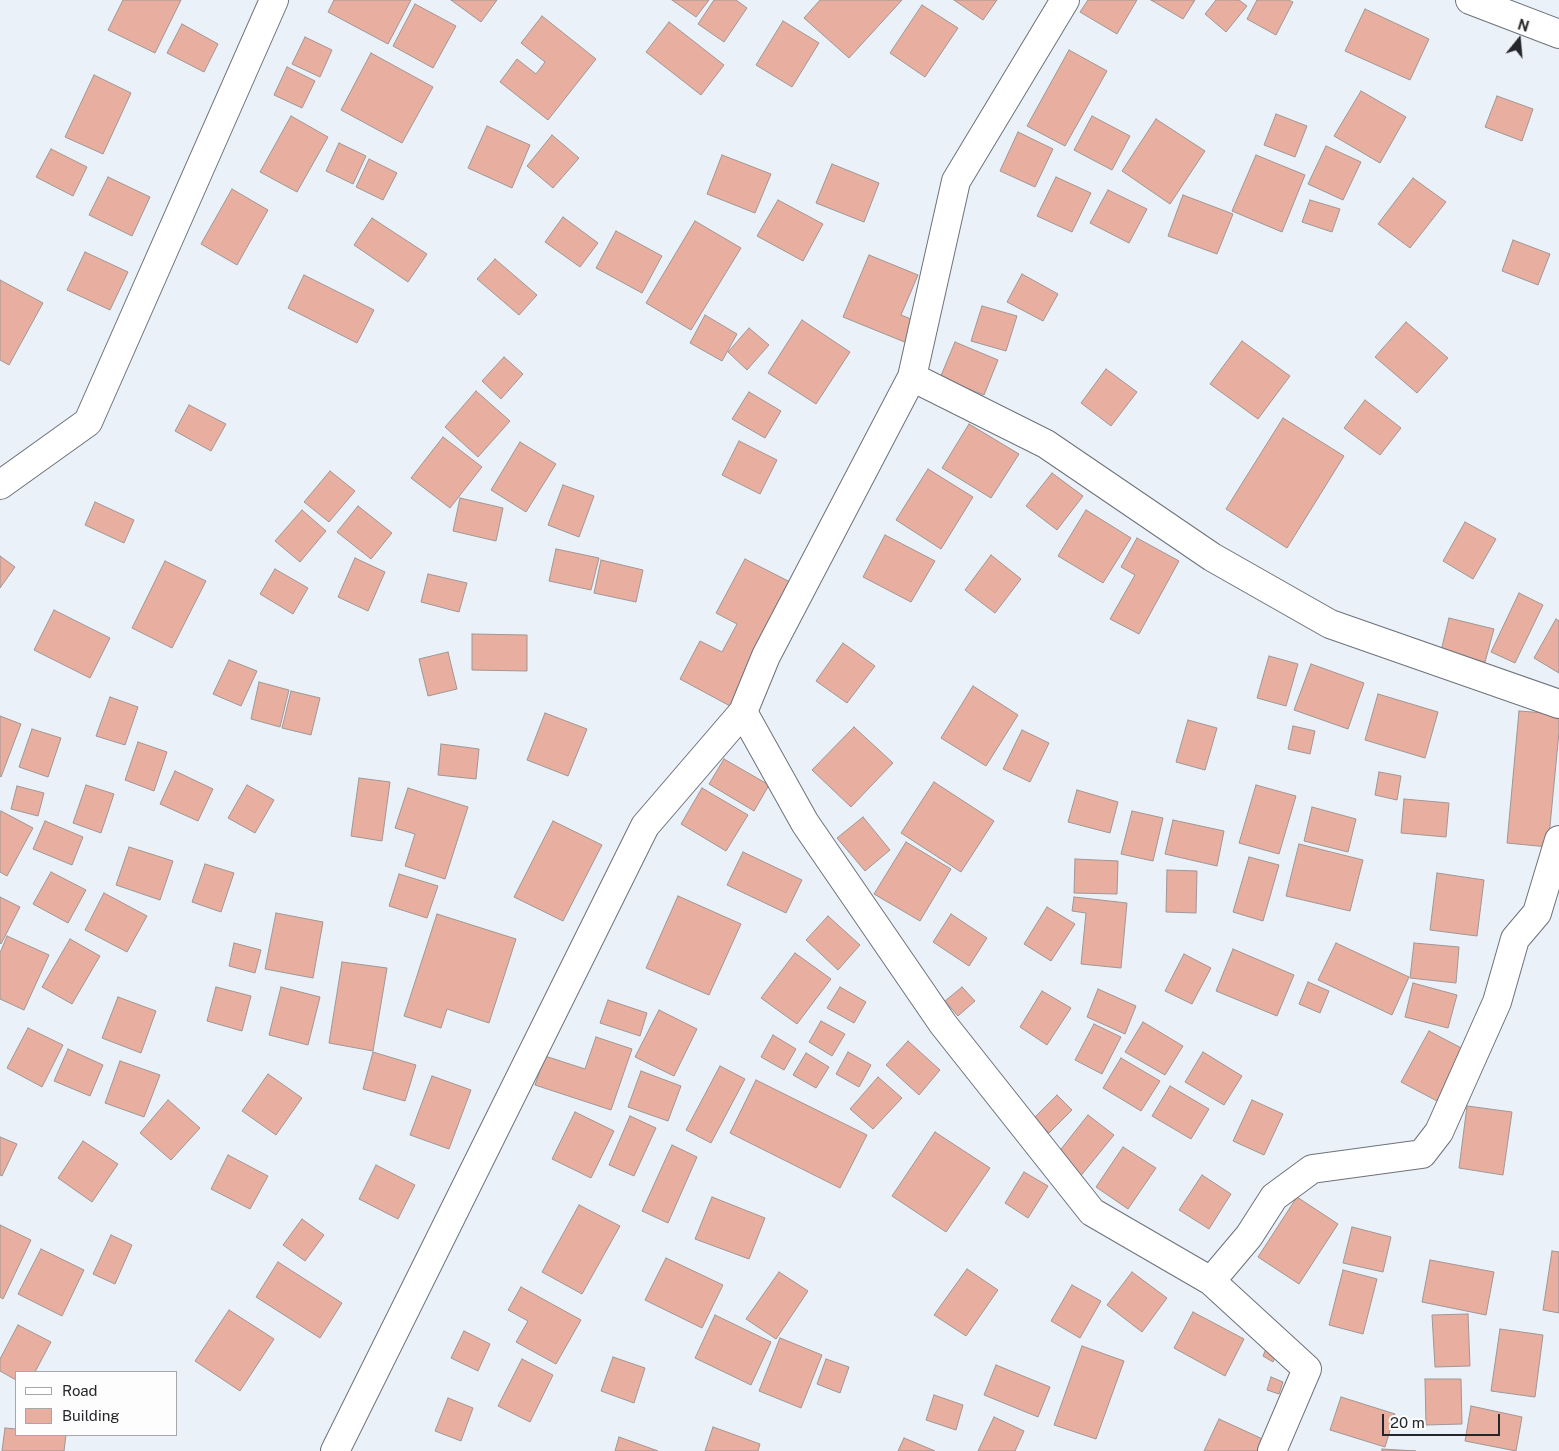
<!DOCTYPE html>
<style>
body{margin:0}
#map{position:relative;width:1559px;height:1451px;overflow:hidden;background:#ebf1f9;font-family:"Public Sans",sans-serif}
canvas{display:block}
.legend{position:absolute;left:15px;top:1371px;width:162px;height:65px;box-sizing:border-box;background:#fdfdfd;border:1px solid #a6a7a8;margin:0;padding:6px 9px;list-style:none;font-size:15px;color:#242629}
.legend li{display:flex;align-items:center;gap:10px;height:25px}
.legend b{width:25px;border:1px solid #a6a7a8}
.north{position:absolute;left:1494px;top:15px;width:50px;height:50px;-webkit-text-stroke:4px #fdfdfd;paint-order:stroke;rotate:17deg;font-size:14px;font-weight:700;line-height:20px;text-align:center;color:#242629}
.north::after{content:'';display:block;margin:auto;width:18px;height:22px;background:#242629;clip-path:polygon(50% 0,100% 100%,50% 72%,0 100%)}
.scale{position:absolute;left:1382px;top:1414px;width:118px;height:22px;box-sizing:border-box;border:2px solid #242629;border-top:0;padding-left:6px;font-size:15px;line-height:18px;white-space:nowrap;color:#242629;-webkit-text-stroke:4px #fdfdfd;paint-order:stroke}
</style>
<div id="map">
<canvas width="1559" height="1451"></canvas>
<ul class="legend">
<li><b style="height:6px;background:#fff"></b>Road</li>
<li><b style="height:14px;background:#e8ae9f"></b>Building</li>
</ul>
<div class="north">N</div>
<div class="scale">20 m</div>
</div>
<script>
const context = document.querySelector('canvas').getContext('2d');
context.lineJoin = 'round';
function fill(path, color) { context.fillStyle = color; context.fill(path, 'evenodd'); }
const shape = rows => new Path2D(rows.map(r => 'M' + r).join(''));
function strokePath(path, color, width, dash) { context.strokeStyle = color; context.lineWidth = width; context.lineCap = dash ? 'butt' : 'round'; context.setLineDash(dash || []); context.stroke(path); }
const building = shape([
 [123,0,181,0,155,53,108,30,123,0],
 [334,0,411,0,388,44,328,12,334,0],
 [451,0,497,0,481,22,451,0],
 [672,0,709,0,696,17,672,0],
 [714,0,736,0,747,8,724,42,698,24,714,0],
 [820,0,902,0,849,58,804,18,820,0],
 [954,0,997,0,983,20,954,0],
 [1088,0,1137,0,1117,34,1080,12,1088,0],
 [1151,0,1195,0,1183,19,1151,0],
 [1216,0,1239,0,1247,6,1226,32,1205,14,1216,0],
 [1257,0,1288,0,1293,2,1276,35,1247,19,1257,0],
 [415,4,456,26,433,68,393,46,415,4],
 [922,5,958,28,925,77,890,53,922,5],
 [1365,9,1429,39,1410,80,1345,51,1365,9],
 [542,16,596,59,548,120,500,82,517,59,536,74,545,62,521,43,542,16],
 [783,21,819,43,792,87,756,65,783,21],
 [669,22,724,65,701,95,646,52,669,22],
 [182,24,218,44,204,72,167,53,182,24],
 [305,37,332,50,320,77,292,64,305,37],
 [1069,50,1107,71,1065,146,1027,126,1069,50],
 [371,53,433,87,402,143,341,110,371,53],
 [287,67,315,81,302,108,274,95,287,67],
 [94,75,131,93,103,154,65,137,94,75],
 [1361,91,1406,117,1380,163,1334,136,1361,91],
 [1497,96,1533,109,1522,141,1485,127,1497,96],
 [1276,114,1307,126,1295,157,1264,145,1276,114],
 [291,116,328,137,297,192,260,172,291,116],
 [1092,116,1130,136,1112,170,1074,150,1092,116],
 [1156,119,1205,151,1170,204,1122,171,1156,119],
 [487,126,530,145,512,188,468,168,487,126],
 [1018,132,1053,149,1035,187,1000,171,1018,132],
 [552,135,579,158,553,188,527,166,552,135],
 [339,143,366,156,353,184,326,171,339,143],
 [1326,146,1361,162,1343,200,1308,184,1326,146],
 [51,149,87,167,73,196,36,177,51,149],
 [722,155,771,174,755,213,707,194,722,155],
 [1256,155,1305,175,1282,232,1232,211,1256,155],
 [369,159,397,173,383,200,356,187,369,159],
 [832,164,879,183,864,222,816,203,832,164],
 [108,177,150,197,132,236,89,215,108,177],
 [1056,177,1091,193,1072,232,1037,216,1056,177],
 [1413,178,1446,202,1410,248,1378,224,1413,178],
 [232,189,268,210,237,265,201,244,232,189],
 [1108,190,1147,209,1129,243,1090,223,1108,190],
 [1183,195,1233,214,1217,254,1168,236,1183,195],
 [778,200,823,224,803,261,757,236,778,200],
 [1310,200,1340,209,1332,232,1302,222,1310,200],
 [563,217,598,243,580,267,545,242,563,217],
 [372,218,427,254,408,282,354,245,372,218],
 [695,221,741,248,691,330,646,303,695,221],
 [616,231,662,256,642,293,596,268,616,231],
 [1513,240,1550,254,1538,285,1502,271,1513,240],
 [85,252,128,272,110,310,67,290,85,252],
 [869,255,918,275,901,315,916,321,907,343,843,317,869,255],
 [495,259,537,295,519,315,477,279,495,259],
 [1022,274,1058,294,1043,321,1007,302,1022,274],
 [304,275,374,310,357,343,288,308,304,275],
 [0,280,43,303,9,365,0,360,0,280],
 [982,306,1017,316,1006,351,971,341,982,306],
 [705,315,737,334,722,361,690,343,705,315],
 [802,320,850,352,816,404,768,373,802,320],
 [1406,322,1448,358,1417,393,1375,357,1406,322],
 [749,328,769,345,747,370,728,352,749,328],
 [1242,341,1290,376,1258,419,1210,384,1242,341],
 [955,342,998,360,984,395,940,378,955,342],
 [504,357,523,374,501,399,482,381,504,357],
 [1106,369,1137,392,1111,426,1081,403,1106,369],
 [476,391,510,421,478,457,445,427,476,391],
 [749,392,781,411,765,438,732,419,749,392],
 [1365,400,1401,428,1380,455,1344,428,1365,400],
 [189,405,226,424,211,451,175,431,189,405],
 [1283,418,1344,456,1287,548,1226,509,1283,418],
 [969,424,1019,454,991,498,942,468,969,424],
 [443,437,482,467,450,508,411,478,443,437],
 [739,441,777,460,760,494,722,475,739,441],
 [520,442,556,464,526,512,491,490,520,442],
 [928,469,973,497,941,549,896,520,928,469],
 [330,471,355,491,329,522,304,502,330,471],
 [1052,473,1083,496,1057,530,1026,506,1052,473],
 [563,485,594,496,579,537,548,525,563,485],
 [460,498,503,508,496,541,453,531,460,498],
 [95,502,134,520,124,543,85,525,95,502],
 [358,506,392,533,371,559,337,532,358,506],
 [302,510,326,531,300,562,275,541,302,510],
 [1086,510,1131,538,1103,583,1058,556,1086,510],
 [1465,522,1496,539,1473,579,1443,561,1465,522],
 [885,535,935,561,911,602,863,577,885,535],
 [1137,538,1179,561,1139,634,1110,619,1135,575,1121,567,1137,538],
 [556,549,599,558,591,590,549,581,556,549],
 [991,555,1021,579,995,613,965,590,991,555],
 [0,556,15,567,0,588,0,556],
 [355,558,385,572,368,611,338,597,355,558],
 [745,559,794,584,730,706,680,679,700,641,722,652,737,624,716,613,745,559],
 [601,560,643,570,636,602,594,593,601,560],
 [165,561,206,581,172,648,132,628,165,561],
 [275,569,308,588,293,614,260,594,275,569],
 [428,574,467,583,459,612,421,602,428,574],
 [1519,593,1543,605,1515,663,1491,652,1519,593],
 [54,610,110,638,90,678,34,650,54,610],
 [1449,618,1494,629,1485,662,1441,651,1449,618],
 [1556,619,1559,621,1559,673,1534,658,1556,619],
 [472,634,527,635,527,671,472,670,472,634],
 [843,643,875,666,847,703,816,681,843,643],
 [448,652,457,689,428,696,419,659,448,652],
 [1269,656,1298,664,1286,706,1257,698,1269,656],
 [229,660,257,671,241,706,213,694,229,660],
 [1311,664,1364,683,1348,729,1294,710,1311,664],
 [259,682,289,690,280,727,251,719,259,682],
 [973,686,1018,715,986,766,941,738,973,686],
 [291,691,320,698,311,735,282,728,291,691],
 [1378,694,1438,712,1425,758,1365,740,1378,694],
 [110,697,138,707,125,745,96,736,110,697],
 [1519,711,1559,714,1559,732,1548,847,1507,843,1519,711],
 [545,713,587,729,568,776,527,760,545,713],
 [0,716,21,724,1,777,0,776,0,716],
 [1188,720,1217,728,1205,770,1176,762,1188,720],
 [1293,726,1315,731,1310,754,1288,749,1293,726],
 [854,727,893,763,851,807,812,770,854,727],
 [32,729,61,738,48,777,19,767,32,729],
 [1022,730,1049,743,1030,782,1003,769,1022,730],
 [138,742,167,752,154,791,125,780,138,742],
 [441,744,479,749,476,779,438,775,441,744],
 [724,759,769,785,754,811,709,784,724,759],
 [175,771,213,789,198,821,160,804,175,771],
 [1379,772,1401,776,1397,800,1375,795,1379,772],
 [359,778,390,782,382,841,351,836,359,778],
 [934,782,994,821,961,872,901,833,934,782],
 [86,785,114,794,101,833,73,823,86,785],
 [247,785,274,800,255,833,228,818,247,785],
 [1256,785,1296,796,1279,854,1239,843,1256,785],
 [17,786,44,793,38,816,11,809,17,786],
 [408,788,468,807,445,879,405,866,415,834,395,828,408,788],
 [702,788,748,815,726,851,681,824,702,788],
 [1077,790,1118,802,1110,833,1068,822,1077,790],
 [1404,799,1449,803,1446,837,1401,833,1404,799],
 [1312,807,1356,819,1348,852,1304,841,1312,807],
 [1,811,33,828,7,876,0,872,0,813,1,811],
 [1132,811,1163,818,1153,861,1121,854,1132,811],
 [863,817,890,850,865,871,837,838,863,817],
 [1173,820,1224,831,1217,866,1165,854,1173,820],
 [45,821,83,837,72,865,33,849,45,821],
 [553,821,602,845,563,921,514,897,553,821],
 [906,842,951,869,920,921,874,894,906,842],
 [1299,844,1363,860,1350,911,1286,896,1299,844],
 [129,847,173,861,160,900,116,885,129,847],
 [743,852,802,880,786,913,727,885,743,852],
 [1249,857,1279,865,1263,921,1233,912,1249,857],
 [1075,859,1118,861,1117,894,1074,893,1075,859],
 [205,864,234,873,221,912,192,902,205,864],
 [1167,870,1197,871,1196,913,1166,912,1167,870],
 [51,872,86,890,68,923,33,904,51,872],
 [1437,873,1484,880,1477,936,1430,930,1437,873],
 [399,874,438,886,427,918,389,906,399,874],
 [104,893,147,916,127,952,85,930,104,893],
 [678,896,741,924,709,995,646,968,678,896],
 [0,897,20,907,1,944,0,943,0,897],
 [1074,897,1127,903,1121,968,1081,964,1086,913,1072,911,1074,897],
 [1047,907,1075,924,1051,961,1024,944,1047,907],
 [276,913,323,922,313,978,265,969,276,913],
 [437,914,516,939,489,1023,447,1009,441,1028,404,1016,437,914],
 [951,914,987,938,969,966,933,942,951,914],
 [828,916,860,945,838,970,806,940,828,916],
 [7,936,49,955,24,1010,0,999,0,953,7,936],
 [70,939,100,956,72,1004,42,987,70,939],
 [234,943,261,950,255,973,229,966,234,943],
 [1336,943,1409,977,1392,1015,1318,980,1336,943],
 [1414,943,1459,947,1456,983,1410,978,1414,943],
 [1233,949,1294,975,1277,1016,1216,991,1233,949],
 [795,953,831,979,797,1024,761,998,795,953],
 [1184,954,1211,968,1192,1004,1165,991,1184,954],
 [342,962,387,968,373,1051,329,1043,342,962],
 [1308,982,1329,991,1320,1013,1299,1004,1308,982],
 [1413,983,1457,995,1448,1028,1405,1017,1413,983],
 [216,987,251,996,242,1031,207,1021,216,987],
 [281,987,320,997,308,1045,269,1035,281,987],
 [840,987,866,1002,854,1023,827,1008,840,987],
 [962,987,975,1001,958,1016,945,1001,962,987],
 [1098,989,1136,1006,1125,1034,1087,1017,1098,989],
 [1042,991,1071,1008,1047,1045,1020,1027,1042,991],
 [118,997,156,1011,141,1053,102,1038,118,997],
 [608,1000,647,1013,640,1036,600,1023,608,1000],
 [659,1010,697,1029,674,1076,635,1057,659,1010],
 [821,1021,845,1034,832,1056,809,1042,821,1021],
 [1143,1022,1183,1046,1165,1075,1125,1052,1143,1022],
 [1094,1024,1121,1037,1102,1074,1075,1060,1094,1024],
 [28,1028,63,1045,42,1087,7,1068,28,1028],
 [1429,1031,1465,1050,1437,1101,1401,1082,1429,1031],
 [773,1035,796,1049,784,1070,761,1057,773,1035],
 [596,1037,632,1049,611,1110,535,1085,545,1056,585,1069,596,1037],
 [908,1041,940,1070,919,1095,886,1065,908,1041],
 [68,1049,103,1065,90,1096,54,1081,68,1049],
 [373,1052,416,1065,405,1101,363,1089,373,1052],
 [848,1052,871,1065,859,1087,836,1074,848,1052],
 [1203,1052,1242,1076,1224,1105,1185,1082,1203,1052],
 [806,1053,829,1067,816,1088,793,1075,806,1053],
 [1121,1058,1160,1081,1141,1111,1103,1088,1121,1058],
 [120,1061,160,1075,144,1117,105,1103,120,1061],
 [720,1066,745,1079,711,1143,686,1130,720,1066],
 [641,1071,681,1086,668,1121,628,1107,641,1071],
 [268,1074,302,1098,276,1135,242,1111,268,1074],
 [432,1076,471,1090,449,1149,410,1135,432,1076],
 [878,1077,902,1098,873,1129,850,1109,878,1077],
 [756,1080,867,1135,840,1188,730,1133,756,1080],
 [1170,1086,1209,1109,1191,1139,1152,1116,1170,1086],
 [1057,1095,1072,1110,1049,1133,1034,1118,1057,1095],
 [168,1100,200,1128,171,1160,140,1133,168,1100],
 [1252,1100,1283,1114,1264,1155,1233,1141,1252,1100],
 [1467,1106,1512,1112,1503,1175,1459,1168,1467,1106],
 [575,1112,614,1131,591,1178,552,1159,575,1112],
 [1088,1115,1114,1135,1079,1178,1054,1158,1088,1115],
 [630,1116,656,1128,634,1176,609,1165,630,1116],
 [935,1132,990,1168,946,1232,892,1196,935,1132],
 [0,1137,17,1144,2,1176,0,1175,0,1137],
 [83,1141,118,1164,92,1202,58,1178,83,1141],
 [672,1145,697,1157,668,1223,642,1211,672,1145],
 [1123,1147,1156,1168,1128,1209,1096,1187,1123,1147],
 [228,1155,268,1176,250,1209,211,1189,228,1155],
 [376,1165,415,1185,398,1219,359,1199,376,1165],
 [1024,1172,1048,1186,1028,1218,1005,1203,1024,1172],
 [1202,1175,1231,1194,1209,1229,1179,1210,1202,1175],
 [712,1197,765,1218,749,1259,695,1239,712,1197],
 [1297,1197,1338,1224,1299,1284,1258,1257,1297,1197],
 [579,1205,620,1226,582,1294,542,1272,579,1205],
 [302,1219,324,1235,305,1261,283,1245,302,1219],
 [0,1225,31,1240,3,1299,0,1297,0,1225],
 [1352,1227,1391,1237,1383,1272,1343,1263,1352,1227],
 [111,1235,132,1245,115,1284,93,1274,111,1235],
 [41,1249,84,1270,62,1316,18,1294,41,1249],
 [1552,1251,1559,1252,1559,1313,1543,1310,1552,1251],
 [666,1258,723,1285,702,1328,645,1300,666,1258],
 [1430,1260,1494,1272,1486,1315,1422,1302,1430,1260],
 [278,1262,342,1303,320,1338,256,1297,278,1262],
 [967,1269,998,1290,966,1336,934,1315,967,1269],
 [1343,1270,1377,1279,1363,1334,1329,1325,1343,1270],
 [779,1272,808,1291,776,1339,746,1319,779,1272],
 [1132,1272,1167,1298,1142,1332,1107,1305,1132,1272],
 [1072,1285,1101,1301,1080,1338,1051,1321,1072,1285],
 [521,1287,581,1320,556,1364,516,1342,528,1321,508,1310,521,1287],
 [229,1310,274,1339,240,1391,195,1361,229,1310],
 [1193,1312,1244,1339,1225,1376,1174,1348,1193,1312],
 [1468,1314,1470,1366,1435,1367,1432,1315,1468,1314],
 [715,1315,771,1342,751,1385,695,1358,715,1315],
 [18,1325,51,1342,35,1372,16,1372,16,1380,0,1371,0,1359,18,1325],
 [1500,1329,1543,1335,1535,1397,1491,1391,1500,1329],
 [464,1331,490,1344,478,1371,451,1358,464,1331],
 [780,1338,822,1355,801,1408,759,1391,780,1338],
 [1268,1344,1279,1349,1273,1362,1263,1356,1268,1344],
 [1082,1346,1124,1361,1096,1439,1054,1425,1082,1346],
 [613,1357,645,1368,634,1403,601,1391,613,1357],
 [522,1359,553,1375,530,1422,498,1406,522,1359],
 [826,1359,849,1367,840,1393,817,1384,826,1359],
 [996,1365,1050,1387,1038,1417,984,1395,996,1365],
 [1271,1377,1283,1382,1279,1394,1267,1390,1271,1377],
 [1425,1379,1461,1379,1462,1424,1426,1425,1425,1379],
 [934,1395,963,1405,956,1430,926,1420,934,1395],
 [1341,1397,1395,1414,1385,1447,1330,1430,1341,1397],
 [448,1398,473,1408,461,1441,435,1431,448,1398],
 [1471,1406,1522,1417,1516,1451,1465,1441,1471,1406],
 [994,1417,1024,1431,1015,1451,978,1451,994,1417],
 [1219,1419,1267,1441,1263,1451,1204,1451,1219,1419],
 [713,1427,760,1444,758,1451,705,1451,713,1427],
 [5,1428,16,1429,16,1435,66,1435,64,1451,2,1451,5,1428],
 [619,1437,658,1451,615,1451,619,1437],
 [904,1438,935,1451,898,1451,904,1438],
 [1382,1449,1416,1451,1382,1451,1382,1449]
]);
fill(building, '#e8ae9f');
strokePath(building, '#a09694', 1);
const street = shape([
 [1470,0,1559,34],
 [912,377,1046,444,1212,557,1330,624,1559,704],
 [0,485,88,422,274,0],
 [743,712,805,823,943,1024,1092,1212,1211,1281,1307,1369,1272,1451],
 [1211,1281,1249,1236,1274,1197,1312,1169,1422,1154,1439,1132,1497,1002,1515,939,1537,913,1559,840],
 [335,1451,645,826,743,712,766,656,912,377,956,181,1065,0]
]);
strokePath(street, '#6e7279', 30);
strokePath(street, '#fff', 28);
</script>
